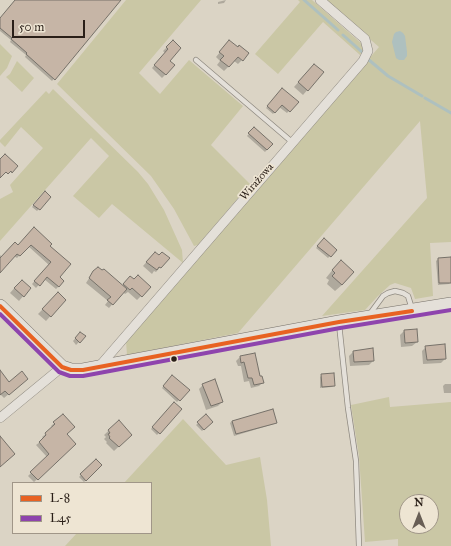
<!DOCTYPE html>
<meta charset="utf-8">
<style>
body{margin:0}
#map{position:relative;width:451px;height:546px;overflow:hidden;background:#dbd4c5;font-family:"IM FELL Great Primer",serif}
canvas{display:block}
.legend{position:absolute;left:12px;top:482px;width:140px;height:52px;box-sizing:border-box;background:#eee5d3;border:1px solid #a09688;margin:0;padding:5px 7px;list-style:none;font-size:12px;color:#2a1f18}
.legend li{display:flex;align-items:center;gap:8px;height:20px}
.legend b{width:20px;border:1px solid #a09688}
.north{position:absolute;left:399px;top:494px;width:40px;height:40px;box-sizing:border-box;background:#eee5d3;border:1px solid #a09688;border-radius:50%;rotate:0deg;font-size:11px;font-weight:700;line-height:16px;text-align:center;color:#2a1f18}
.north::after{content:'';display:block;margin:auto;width:14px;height:18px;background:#685e55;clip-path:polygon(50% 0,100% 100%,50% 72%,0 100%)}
.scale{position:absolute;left:12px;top:20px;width:73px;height:18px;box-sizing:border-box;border:2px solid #2a1f18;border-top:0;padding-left:5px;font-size:12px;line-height:14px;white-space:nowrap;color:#2a1f18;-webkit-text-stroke:3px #eee5d3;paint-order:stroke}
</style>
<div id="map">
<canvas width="451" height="546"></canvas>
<ul class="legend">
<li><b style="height:5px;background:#e86222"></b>L-8</li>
<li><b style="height:5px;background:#8e44ad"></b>L45</li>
</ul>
<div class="north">N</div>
<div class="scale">50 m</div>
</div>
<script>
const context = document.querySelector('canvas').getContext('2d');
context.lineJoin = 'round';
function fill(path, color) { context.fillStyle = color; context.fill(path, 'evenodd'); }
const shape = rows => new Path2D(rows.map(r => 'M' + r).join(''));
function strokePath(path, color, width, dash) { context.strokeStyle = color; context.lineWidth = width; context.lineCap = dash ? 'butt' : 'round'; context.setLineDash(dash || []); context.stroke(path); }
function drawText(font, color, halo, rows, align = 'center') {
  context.font = font + ' "IM FELL Great Primer",serif'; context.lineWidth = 3.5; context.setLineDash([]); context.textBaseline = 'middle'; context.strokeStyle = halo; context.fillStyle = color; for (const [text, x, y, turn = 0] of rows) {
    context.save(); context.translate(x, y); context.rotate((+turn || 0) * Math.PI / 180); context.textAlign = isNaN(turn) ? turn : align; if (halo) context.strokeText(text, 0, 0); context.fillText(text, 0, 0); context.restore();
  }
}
fill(shape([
 [126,0,201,0,139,73,160,94,189,60,243,106,211,145,250,184,198,245,194,246,174,209,151,176,57,84],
 [298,0,312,0,362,44,364,50,360,55,323,22,278,74,255,54,300,2],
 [325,0,451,0,451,242,430,243,433,296,415,299,411,288,395,283,390,285,378,296,365,310,322,316,427,198,420,121,238,333,127,355,126,341,379,47],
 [0,44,12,56,7,68,0,76],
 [17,61,34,78,22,92,6,77,10,74],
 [53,89,138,172,148,184,164,210,182,250,183,263,112,204,99,218,73,196,109,156,91,138,0,241,0,199,13,192,10,185,43,148,21,127,5,147,0,142,0,140,46,91,49,94],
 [389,397,390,407,451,402,451,546,398,546,398,539,365,542,359,456,351,405],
 [407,502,431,502,431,526,407,526],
 [183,419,226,465,260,457,267,500,271,546,65,546,77,533,151,533,151,483,124,483]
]), '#cac7a5');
fill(shape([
 [400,31,403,33,405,36,407,52,407,56,404,60,399,60,396,58,392,42,394,34,396,32]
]), '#aec0bf');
fill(shape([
 [16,0,119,0,52,81,25,57,26,55,10,42,11,40,0,31,0,20],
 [226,0,224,3,218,4,218,2],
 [173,41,166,74,162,78,152,68,165,53,163,51],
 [225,46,242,60,238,64,234,61,224,71,217,65,220,61,216,57],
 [310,69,323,72,303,95,294,87],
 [282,90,297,102,287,113,279,107,273,114,266,108],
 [254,128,272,144,265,152,247,136],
 [45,193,50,197,37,211,32,207],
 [34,229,49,246,59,277,59,286,56,289,44,279,36,288,32,284,49,265,28,246,17,258,14,256,0,271,0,255,2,257,18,246],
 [324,240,336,250,328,258,316,248],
 [159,256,168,258,156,272,154,271,152,274,143,266,151,257],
 [451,258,451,282,449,284,438,285,436,261,438,259],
 [334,268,342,285,335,291,327,284,329,280,326,278],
 [93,272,122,286,130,277,134,280,150,287,137,300,128,292,125,294,123,292,109,308,105,305,108,301,86,283],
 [17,285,30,288,19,301,10,293],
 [58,294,65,300,46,321,38,314],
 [416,330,417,342,412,346,401,347,400,335,404,331],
 [80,333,79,342,76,345,73,341],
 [426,347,445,359,441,363,423,364,422,351],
 [353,352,373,361,369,365,350,366,349,356],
 [240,357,260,377,262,383,259,386,251,388,249,381,244,382,241,366,238,366,236,361],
 [0,375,9,383,22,383,4,398,0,394],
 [322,375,334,385,332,387,320,388,320,377],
 [172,376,188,391,177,402,162,388],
 [445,384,451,384,451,393,444,393,443,386],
 [203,385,222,402,218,406,206,410,199,389],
 [174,403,181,409,157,435,151,429],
 [272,410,276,422,274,424,234,436,230,423,232,421],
 [63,415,74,427,66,434,75,444,34,482,28,476,47,457,36,445,44,439,42,437,53,428,51,426],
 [206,416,212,421,202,431,196,425],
 [119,421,131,435,114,451,106,443,107,442,104,439,106,437,104,435],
 [96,460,100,465,84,482,79,477]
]), '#0003');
strokePath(shape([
 [304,0,338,30],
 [343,35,362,52],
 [369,60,388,76,422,96],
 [425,98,451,113]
]), '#aec0bf', 3);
const building = shape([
 [15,0,121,0,55,80,26,54,27,53,11,39,12,38,0,28,0,18,15,0],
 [173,40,181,48,170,61,175,65,166,75,154,65,168,49,166,47,173,40],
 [229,40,238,47,239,45,249,53,243,61,238,57,229,67,220,60,224,56,219,52,229,40],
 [314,64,324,72,308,91,298,82,314,64],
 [282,88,299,102,290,112,282,105,275,113,267,106,282,88],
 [254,127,273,144,267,150,248,133,254,127],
 [5,154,18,166,12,173,11,171,8,174,6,172,0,178,0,159,5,154],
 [45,191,51,197,40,210,33,205,45,191],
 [34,227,52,244,50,246,71,264,60,277,64,281,59,287,47,277,40,286,34,281,51,262,31,245,20,256,17,254,0,273,0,258,15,242,18,245,34,227],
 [324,238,337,250,331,257,317,246,324,238],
 [155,252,159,255,162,252,170,258,161,268,159,267,157,270,146,262,155,252],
 [451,257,451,283,439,283,438,258,451,257],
 [341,260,354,272,342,285,332,276,335,273,332,270,341,260],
 [98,267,102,270,104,269,127,289,113,305,107,300,111,297,89,278,93,271,98,267],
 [138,275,151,287,142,297,132,288,130,290,123,284,130,276,134,279,138,275],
 [22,280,31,288,24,297,14,288,22,280],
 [58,292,66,300,51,317,42,309,58,292],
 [417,329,418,342,405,343,404,330,417,329],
 [80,332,86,336,80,343,75,338,80,332],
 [445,344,446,359,427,360,425,346,445,344],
 [373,348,374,361,354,362,353,351,373,348],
 [255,353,260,376,262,376,264,383,254,385,252,378,248,378,244,362,241,363,240,356,255,353],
 [0,370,9,382,22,371,28,379,9,395,5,391,0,395,0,370],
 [334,373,335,386,322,387,321,374,334,373],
 [172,375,190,390,180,401,163,386,172,375],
 [215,379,223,402,211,406,202,384,215,379],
 [174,402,182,409,160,434,152,427,174,402],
 [273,409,277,423,236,434,232,421,273,409],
 [63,414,75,427,67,434,76,444,38,480,30,472,49,454,39,442,46,435,45,433,55,424,53,422,63,414],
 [206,414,213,422,204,430,197,422,206,414],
 [119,420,132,435,119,447,109,438,110,437,108,434,110,433,108,430,119,420],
 [0,436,15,454,0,467,0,436],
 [96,459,102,465,86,481,80,474,96,459]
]);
fill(building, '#c6b5a6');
strokePath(building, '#767169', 1);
const lane = shape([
 [196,60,292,142],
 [369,315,383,296,388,293,395,291,403,293,408,296,412,309],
 [339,324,348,408,356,461,359,546]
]);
const street = shape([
 [98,368,363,61,368,51,365,39,320,0],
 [0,418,62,367]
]);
const secondary = shape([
 [0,306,62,367,71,370,83,370,339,322,451,304]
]);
strokePath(lane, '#8f8a81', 6);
strokePath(street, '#8f8a81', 10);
strokePath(secondary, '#767169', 14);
strokePath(lane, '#e4e0d9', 4.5);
strokePath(street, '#e4e0d9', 9);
strokePath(secondary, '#e4e0d9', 13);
strokePath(shape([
 [0,306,62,367,71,370,83,370,339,322,412,311]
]), '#e86222', 4);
strokePath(shape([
 [0,314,59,372,70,376,83,376,340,328,451,310]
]), '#8e44ad', 4);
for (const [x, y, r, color] of [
 [174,359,3.5,"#2a1f18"]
]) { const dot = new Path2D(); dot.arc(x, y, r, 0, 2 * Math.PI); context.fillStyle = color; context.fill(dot); strokePath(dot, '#eee5d3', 1.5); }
drawText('11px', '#2a1f18', '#eee5d3', [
 ["Wirażowa",257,182,-49]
]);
</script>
